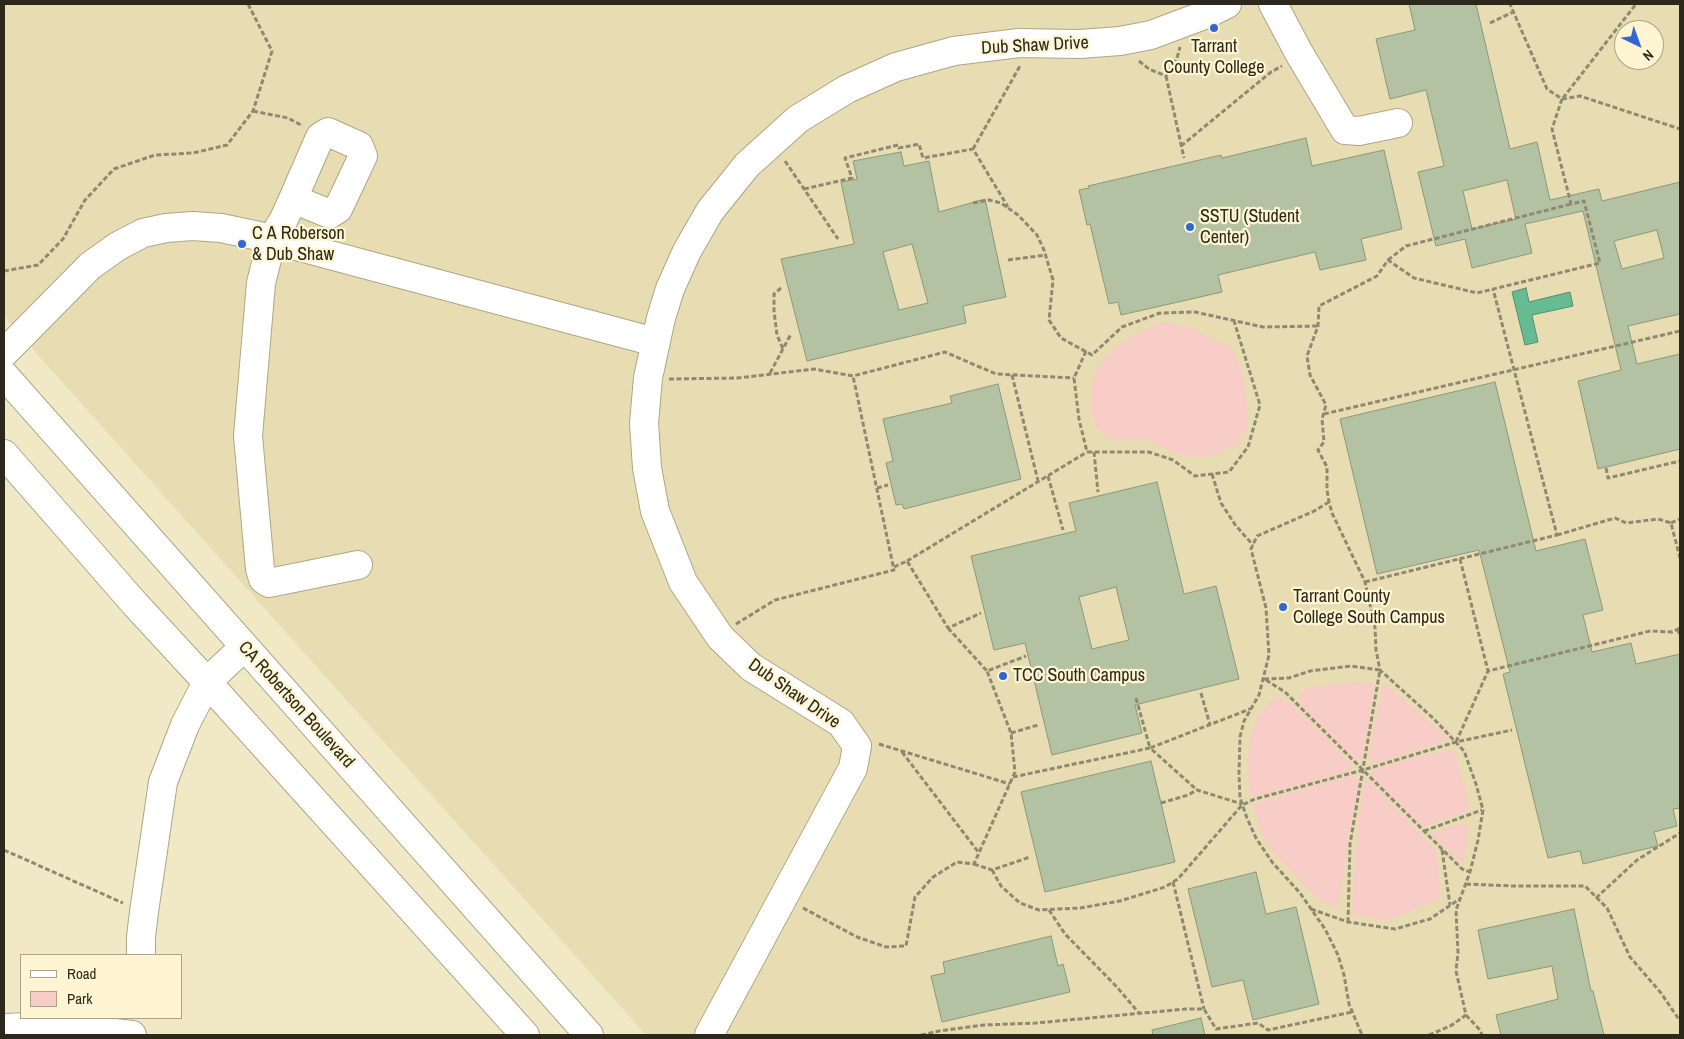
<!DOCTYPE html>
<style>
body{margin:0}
#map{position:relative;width:1684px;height:1039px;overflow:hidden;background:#f1e8c6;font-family:"Archivo Narrow",sans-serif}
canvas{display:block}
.frame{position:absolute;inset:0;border:5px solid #2c281b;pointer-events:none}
.legend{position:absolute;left:20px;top:954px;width:162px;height:65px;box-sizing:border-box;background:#fff5d3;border:1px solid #aba389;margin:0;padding:6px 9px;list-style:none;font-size:15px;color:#2c281b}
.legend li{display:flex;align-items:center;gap:10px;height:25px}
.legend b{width:25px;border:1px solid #aba389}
.north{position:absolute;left:1614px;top:20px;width:50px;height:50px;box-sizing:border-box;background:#fff5d3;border:1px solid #aba389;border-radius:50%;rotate:138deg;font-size:14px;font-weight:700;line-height:20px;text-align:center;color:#2c281b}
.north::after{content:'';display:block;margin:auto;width:18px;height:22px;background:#3366d5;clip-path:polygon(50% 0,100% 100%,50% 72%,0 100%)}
</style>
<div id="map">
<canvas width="1684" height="1039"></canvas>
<div class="frame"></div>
<ul class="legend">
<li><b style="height:6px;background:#fff"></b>Road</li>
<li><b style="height:14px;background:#f8cdc8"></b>Park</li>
</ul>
<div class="north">N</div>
</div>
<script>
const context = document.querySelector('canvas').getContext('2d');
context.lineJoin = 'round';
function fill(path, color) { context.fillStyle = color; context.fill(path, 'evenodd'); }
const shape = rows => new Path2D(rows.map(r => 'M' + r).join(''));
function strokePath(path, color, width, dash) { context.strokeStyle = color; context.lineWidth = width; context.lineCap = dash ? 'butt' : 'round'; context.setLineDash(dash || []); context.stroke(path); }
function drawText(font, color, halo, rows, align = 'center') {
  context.font = font + ' "Archivo Narrow",sans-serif'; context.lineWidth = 4.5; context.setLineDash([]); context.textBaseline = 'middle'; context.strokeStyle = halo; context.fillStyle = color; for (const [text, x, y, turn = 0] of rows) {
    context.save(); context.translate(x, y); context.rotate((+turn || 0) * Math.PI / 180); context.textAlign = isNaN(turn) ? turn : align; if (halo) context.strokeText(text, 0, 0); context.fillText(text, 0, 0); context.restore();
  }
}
fill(shape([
 [4,4,1680,4,1680,1035,646,1035,4,317],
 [1624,30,1654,30,1654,60,1624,60]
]), '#e8dcb3');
fill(shape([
 [1165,322,1193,329,1232,349,1241,369,1247,403,1248,423,1238,442,1217,455,1200,457,1180,455,1148,440,1112,439,1097,429,1091,413,1091,396,1094,375,1109,352,1136,334],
 [1365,682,1372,683,1374,687,1363,758,1356,761,1300,704,1299,697,1303,690,1310,687],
 [1383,683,1393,690,1446,736,1448,740,1372,764,1368,759],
 [1278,697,1288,701,1352,763,1351,771,1261,795,1250,796,1247,758,1250,739,1257,717,1272,699],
 [1454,750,1465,787,1470,811,1423,827,1371,776,1373,769,1427,754],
 [1352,775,1360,781,1348,838,1346,861,1338,907,1330,905,1314,895,1278,857,1263,836,1252,804],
 [1368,779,1437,851,1440,898,1399,916,1380,921,1352,913,1358,820,1365,781],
 [1467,822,1468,836,1463,865,1430,833]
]), '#f8cdc8');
const water = shape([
 [1526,288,1529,302,1570,292,1573,306,1532,315,1538,342,1525,345,1512,292,1526,288]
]);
fill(water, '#66bb93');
strokePath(water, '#558f6f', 1);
const building = shape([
 [1409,4,1476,4,1510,149,1537,142,1550,200,1599,189,1602,201,1680,182,1680,314,1628,326,1637,364,1680,354,1680,449,1598,469,1578,381,1621,370,1583,211,1525,224,1532,253,1472,268,1465,239,1436,246,1418,172,1444,166,1426,90,1390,99,1376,39,1415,30,1409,4],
 [1507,180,1516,219,1472,229,1463,191,1507,180],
 [1657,230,1664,258,1622,269,1614,241,1657,230],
 [1306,138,1312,166,1384,150,1402,229,1361,239,1366,260,1320,270,1315,252,1218,275,1222,292,1121,315,1118,302,1109,304,1090,224,1087,225,1079,190,1089,188,1088,186,1221,155,1222,158,1306,138],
 [901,152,904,166,929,161,939,212,985,199,1006,297,963,306,966,323,807,361,781,259,854,244,841,182,857,179,853,161,901,152],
 [912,244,928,303,899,310,883,252,912,244],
 [1495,382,1536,551,1585,539,1603,610,1583,615,1592,652,1631,643,1636,664,1680,654,1680,808,1673,809,1677,826,1654,832,1658,846,1583,864,1580,851,1548,858,1503,674,1510,672,1479,550,1377,574,1340,419,1495,382],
 [998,384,1021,479,904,509,902,504,896,505,886,463,893,461,883,419,952,403,950,396,998,384],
 [1157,482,1184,594,1216,586,1239,679,1135,705,1142,733,1052,755,1025,643,994,650,971,556,1076,531,1069,503,1157,482],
 [1116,587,1129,640,1092,649,1079,597,1116,587],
 [1151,761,1175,862,1045,892,1021,792,1151,761],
 [1256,872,1266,914,1296,907,1319,1004,1253,1020,1243,980,1212,987,1188,889,1256,872],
 [1574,909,1591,991,1593,991,1604,1035,1501,1035,1496,1015,1558,999,1552,966,1488,979,1478,930,1574,909],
 [1051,936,1058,966,1063,964,1070,992,942,1022,931,976,945,973,943,962,1051,936],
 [1201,1018,1205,1035,1153,1035,1152,1030,1201,1018]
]);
fill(building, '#b3c2a3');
strokePath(building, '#8b997b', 1);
const minor = shape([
 [1273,4,1299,53,1345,130,1359,131,1398,123],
 [293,199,330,214,338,209,363,156,359,146,328,132,320,137,293,199,284,219,272,239,261,283,248,436,260,569,263,579,269,583,358,565],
 [4,353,90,266,118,246,143,233,166,228,193,226,221,228,259,236,655,342],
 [4,375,589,1035],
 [4,454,135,604,207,682,525,1035],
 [141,955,141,937,144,912,163,782,185,725,207,682,244,647],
 [4,1028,51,1026,132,1035],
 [709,1035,853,768,857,746,841,723,751,667,720,637,683,582,655,511,647,468,644,423,648,378,661,318,670,289,687,251,710,211,747,165,798,119,847,89,896,67,954,51,1019,43,1080,44,1120,41,1151,35,1207,14,1227,4]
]);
strokePath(minor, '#afa685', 30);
strokePath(shape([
 [1490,23,1513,12],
 [1139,61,1149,69,1166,76,1177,58,1180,47],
 [1166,76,1184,158],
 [1563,98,1636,4],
 [1562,99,1580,96,1680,129],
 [253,111,288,118,303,126],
 [1181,146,1271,72,1282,66],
 [973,149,1020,66],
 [785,161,838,239],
 [804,189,852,178,845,158,898,145,899,148,919,144,923,158,973,149,1008,207],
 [973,203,989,200,1001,203,1018,215,1037,235,1044,250,1053,280,1049,320,1061,338,1092,355,1122,327,1160,313,1195,312,1263,327,1318,326],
 [1008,260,1046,255],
 [1388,260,1406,246,1571,204],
 [4,271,38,265,63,239,85,200,114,169,155,155,193,153,227,145,253,111,272,51,248,4],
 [781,288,774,294,774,311,777,335,783,349],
 [1086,351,1074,378,1079,419,1087,452,1149,452,1173,460,1195,476,1229,472,1248,447,1260,405,1234,321],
 [770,373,791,334],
 [1012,375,1038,481],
 [669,379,738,378,814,369,853,376,945,352,996,374,1074,378],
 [1324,414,1680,331],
 [1094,452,1098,492],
 [1606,468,1608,478,1680,461],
 [1212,474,1221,503,1236,526,1253,545],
 [1048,476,1063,530],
 [877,488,888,485],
 [1329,502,1314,511,1257,536,1251,549,1266,608,1269,655,1259,695,1244,721,1240,737,1239,773,1240,798,1247,818,1256,838,1272,862,1300,893,1325,929,1338,955,1344,975,1349,1004,1362,1035],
 [1671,523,1680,519],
 [1557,535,1615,518,1626,523,1658,519,1671,523,1680,558],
 [1460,559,1488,671],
 [907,561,1087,452],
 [894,567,907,561,948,628,981,613],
 [1365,582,1557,535,1493,289],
 [736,624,775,600,894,570,853,376],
 [948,628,987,671,1026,656],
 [1678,629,1680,637],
 [1264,679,1289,678,1310,671,1351,666,1380,670,1350,844,1348,922],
 [1266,680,1285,692,1462,869,1470,872],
 [1201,693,1210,725],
 [1136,698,1150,748,1250,709],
 [1011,733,1038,725],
 [1456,742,1488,671,1650,631,1672,632,1680,628],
 [879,744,1010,784],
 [902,752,979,853],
 [1013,777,1150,748,1197,790],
 [1161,803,1188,795,1197,790,1242,804],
 [1424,831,1482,810],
 [4,850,123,903],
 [1442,850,1450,905],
 [974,864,992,870,1030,857],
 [992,870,1001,886,1020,903,1039,910,1080,908,1120,901,1165,887,1178,879,1242,805,1255,799,1363,770,1456,742,1512,730],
 [1173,882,1204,1009],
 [1466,884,1513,886,1585,886,1607,908,1630,957,1661,993,1680,1021],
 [1596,898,1637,860,1680,833],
 [803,908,857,937,886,947,906,946,915,897,933,877,957,862,974,864,1015,772,1011,733,987,671],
 [1311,909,1348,922,1395,929,1430,919,1461,898],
 [1049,910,1065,934,1115,985,1139,1013],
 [1466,1015,1480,1030,1482,1035],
 [921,1035,939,1031,984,1025,1036,1023,1186,1009,1204,1009,1216,1029,1258,1023,1268,1030,1352,1012],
 [1429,1035,1452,1025,1466,1015,1456,971,1458,953,1456,910,1470,872,1478,840,1483,810,1476,784,1464,751,1433,718,1380,670,1376,650,1375,627,1365,582,1332,513,1329,502,1327,490,1327,467,1318,450,1324,442,1322,419,1326,405,1310,375,1307,356,1318,326,1319,306,1377,276,1388,260,1414,278,1477,293,1600,263,1584,201,1571,204,1552,129,1562,99,1547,89,1510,4]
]), '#8f8971', 3, [5, 2.5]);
strokePath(minor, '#fff', 28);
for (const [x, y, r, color] of [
 [1214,28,5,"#3366d5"],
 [1190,227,5,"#3366d5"],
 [242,244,5,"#3366d5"],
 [1283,607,5,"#3366d5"],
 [1003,676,5,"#3366d5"]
]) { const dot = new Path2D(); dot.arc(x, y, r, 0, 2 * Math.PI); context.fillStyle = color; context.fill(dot); strokePath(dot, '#fff5d3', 2); }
drawText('18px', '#2c281b', '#fff5d3', [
 ["Dub Shaw Drive",1035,46,-3],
 ["Dub Shaw Drive",794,694,35],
 ["CA Robertson Boulevard",296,705,48]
]);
drawText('18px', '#2c281b', '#fff5d3', [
 ["Tarrant",1214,47,"center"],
 ["County College",1214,68,"center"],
 ["SSTU (Student",1200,217],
 ["Center)",1200,238],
 ["C A Roberson",252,234],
 ["& Dub Shaw",252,255],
 ["Tarrant County",1293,597],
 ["College South Campus",1293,618],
 ["TCC South Campus",1013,676]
], 'left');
</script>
